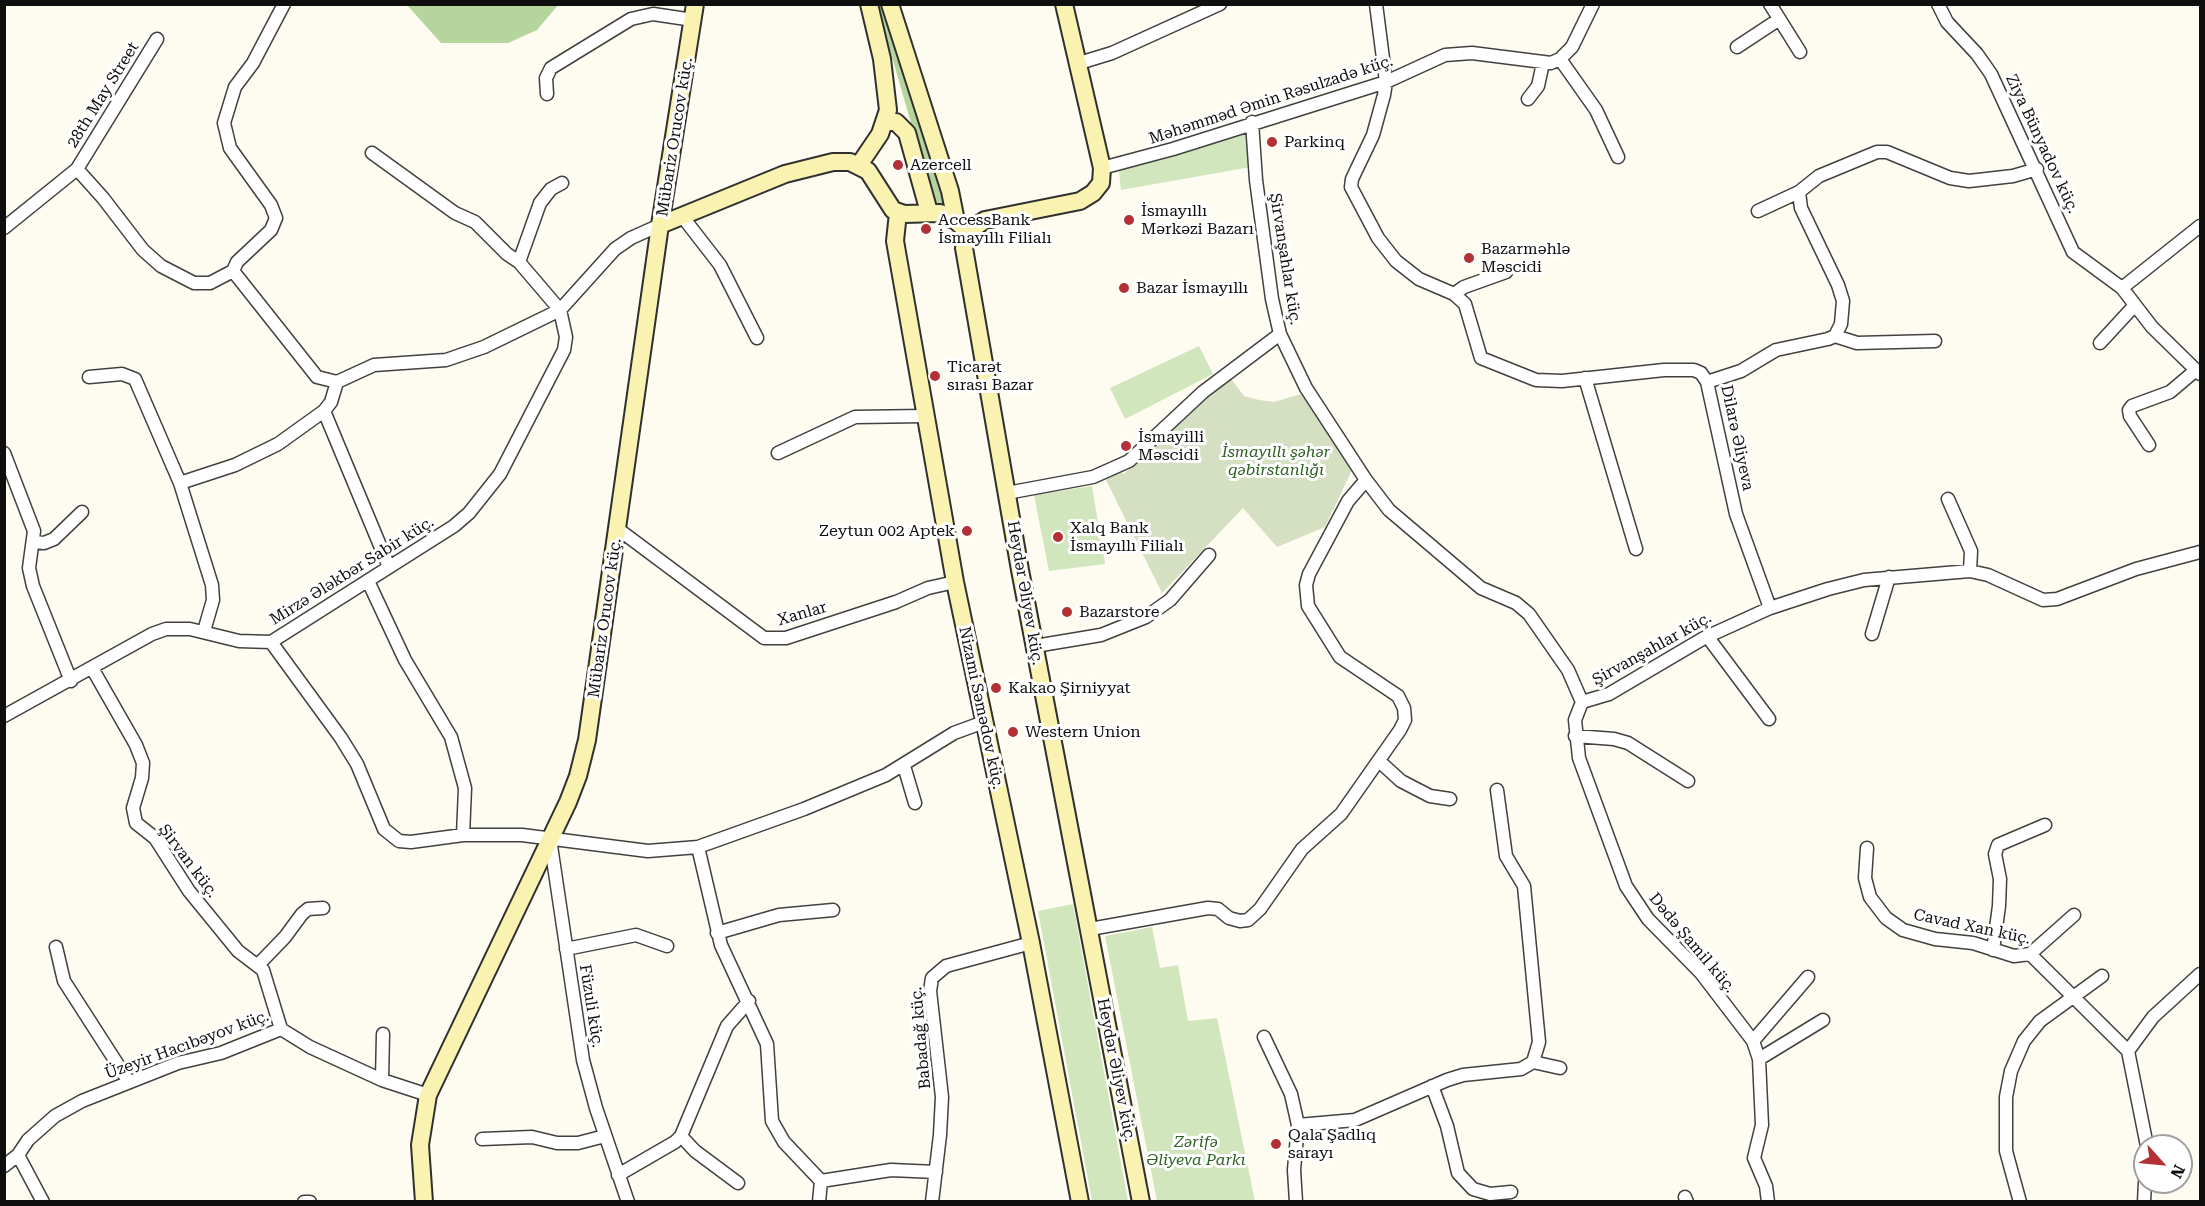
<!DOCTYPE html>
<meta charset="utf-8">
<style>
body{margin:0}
#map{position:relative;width:2205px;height:1206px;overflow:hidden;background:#fefbf0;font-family:"Roboto Serif",serif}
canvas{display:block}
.frame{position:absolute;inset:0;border:6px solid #0e0e0e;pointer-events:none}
.north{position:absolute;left:2133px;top:1134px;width:60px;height:60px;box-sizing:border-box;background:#fff;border:2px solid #9f9f9f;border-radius:50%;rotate:117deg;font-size:16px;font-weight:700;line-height:24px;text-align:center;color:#0e0e0e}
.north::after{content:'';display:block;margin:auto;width:21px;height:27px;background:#b33035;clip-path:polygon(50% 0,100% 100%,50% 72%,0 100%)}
</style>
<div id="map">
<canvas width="2205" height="1206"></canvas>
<div class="frame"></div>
<div class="north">N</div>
</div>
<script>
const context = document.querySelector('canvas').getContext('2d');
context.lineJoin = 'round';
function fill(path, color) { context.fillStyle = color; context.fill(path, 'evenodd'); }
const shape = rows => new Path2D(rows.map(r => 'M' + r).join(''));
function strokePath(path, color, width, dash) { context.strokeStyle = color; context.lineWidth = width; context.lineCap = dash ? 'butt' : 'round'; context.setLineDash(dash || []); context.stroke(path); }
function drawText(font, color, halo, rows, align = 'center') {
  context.font = font + ' "Roboto Serif",serif'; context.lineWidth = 6; context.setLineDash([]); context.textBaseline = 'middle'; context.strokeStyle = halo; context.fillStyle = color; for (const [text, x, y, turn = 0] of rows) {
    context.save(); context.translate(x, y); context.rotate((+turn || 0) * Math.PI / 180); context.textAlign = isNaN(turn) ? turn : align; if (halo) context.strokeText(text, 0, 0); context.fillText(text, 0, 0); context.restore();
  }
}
fill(shape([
 [1247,130,1251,167,1121,190,1119,171],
 [1199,346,1213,374,1125,419,1110,388],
 [1092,486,1105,564,1049,571,1034,495],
 [1073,904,1094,1018,1128,1201,1092,1201,1038,911],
 [1152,927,1160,968,1178,965,1188,1021,1217,1018,1255,1201,1157,1201,1105,936]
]), '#d1e6bc');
fill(shape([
 [407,5,558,5,537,30,508,43,441,43],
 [877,5,886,5,946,205,935,206]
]), '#b5d59c');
fill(shape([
 [1229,376,1244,396,1259,400,1274,402,1301,394,1352,470,1325,527,1277,547,1243,508,1162,593,1106,480,1117,470,1124,474]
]), '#d5dfc2');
const street = shape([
 [284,4,253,63,235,87,224,123,230,148,271,205,276,218,271,230,237,262,233,271,317,377,337,382,374,365,446,360,484,347,560,310,615,249,631,238,660,225],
 [1376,4,1386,82,1384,95,1373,135,1352,179,1351,187,1378,238,1396,261,1419,279,1454,294,1465,304,1481,358,1536,380,1562,381,1664,370,1694,370,1701,373,1707,382],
 [1770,4,1800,52],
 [1938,4,1947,22,1977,54,1991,74,2073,252,2122,288,2152,327,2200,374],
 [1737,47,1778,20],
 [1560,59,1596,110,1618,157],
 [1076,64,1112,53,1220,4],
 [547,94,546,78,551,68,631,19,653,14,693,20],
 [1528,99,1538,86,1543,63],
 [1252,122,1256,180,1272,299,1280,334,1306,388,1366,480,1389,510,1481,588,1516,603,1529,614,1568,670,1582,702,1609,694,1704,638,1770,608,1828,589,1864,580,1970,571,1988,575,2043,600,2057,599,2136,569,2200,552],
 [1102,168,1173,149,1386,82,1445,55,1472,53,1551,63,1560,59,1572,47,1593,4],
 [77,169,103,198,143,250,161,266,194,283,210,283,233,271],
 [1758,211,1799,192],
 [682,216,720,265,757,338],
 [4,228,77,169,157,39],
 [519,262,540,203,551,189,562,183],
 [2122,288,2200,226],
 [1454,294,1464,287,1506,272],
 [1835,336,1857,343,1935,341],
 [2100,343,2135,305],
 [89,377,122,374,135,379,180,483,212,585,213,600,204,631],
 [1585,378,1636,549],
 [324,411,389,567],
 [2149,445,2130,416,2129,410,2132,406,2170,392,2196,370],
 [4,453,34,531,29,568,33,586,71,681],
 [778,453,855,417,925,416],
 [180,483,235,465,278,444,324,411,331,402,337,382],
 [1007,493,1093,477,1129,461,1203,392,1280,334],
 [1948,499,1971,551,1970,571],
 [618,529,764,638,786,638,896,602,928,588,955,582],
 [35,542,44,543,54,539,82,512],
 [368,581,405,660,451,737,465,788,463,835],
 [1770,608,1736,514,1707,382,1741,371,1776,350,1828,339,1835,336,1841,324,1843,301,1838,285,1801,208,1799,192,1819,176,1877,152,1887,152,1950,178,1969,181,2013,176,2037,169],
 [1872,634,1889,577],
 [1707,636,1769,719],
 [271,642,341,738,357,764,384,829,399,841,411,842,463,835,522,835,648,851,698,847,804,809,886,775,954,733,984,722],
 [1035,646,1101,635,1146,617,1170,600,1209,555],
 [92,668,136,745,143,763,142,778,133,808,136,823,155,838,189,891,238,951,263,970,281,1029],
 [1582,702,1575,720,1579,758,1626,886,1648,919,1701,973,1753,1041,1759,1059,1762,1125,1754,1158,1766,1186,1768,1202],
 [4,716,152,634,166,629,190,629,239,641,271,642,454,526,469,513,500,474,564,350,566,337,560,310,519,262,507,254,475,222,455,213,372,153],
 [1575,736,1614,739,1628,743,1688,781],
 [1379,761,1401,781,1430,796,1450,799],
 [904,766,915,803],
 [550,839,583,1060,596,1108,628,1202],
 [698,847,721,945,767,1044,772,1121,784,1142,821,1181,891,1170,936,1172],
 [1867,848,1865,878,1870,897,1886,918,1903,930,1935,939,1973,943,2014,956,2030,954,2128,1051,2147,1146],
 [1090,929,1208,908,1218,909,1229,918,1240,921,1248,920,1260,909,1302,849,1341,814,1400,730,1405,720,1404,708,1398,696,1340,657,1308,606,1306,585,1309,574,1348,501,1366,480],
 [717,933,779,915,833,910],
 [56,947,64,981,129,1082],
 [566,949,636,935,667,946],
 [1993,950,1999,906,2000,879,1995,854,1998,845,2045,825],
 [2030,954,2074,915],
 [258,965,285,937,302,914,308,909,323,908],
 [1264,1037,1291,1094,1298,1125,1294,1170,1296,1202],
 [1753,1041,1808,977],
 [2128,1051,2153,1017,2200,974],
 [1759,1059,1823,1020],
 [1533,1062,1560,1068],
 [382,1080,383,1034],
 [1432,1086,1447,1126,1458,1173,1473,1189,1490,1194,1511,1192],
 [1298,1125,1355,1120,1447,1080,1463,1075,1521,1069,1533,1062,1539,1042,1524,886,1506,856,1497,790],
 [681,1136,695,1151,738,1183],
 [482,1139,532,1137,557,1143,578,1143,605,1136],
 [18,1155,43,1202],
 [4,1166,18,1155,28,1140,55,1116,82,1101,178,1063,221,1053,281,1029,310,1047,382,1080,428,1095],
 [618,1175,675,1142,681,1136,727,1026,749,1001],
 [1685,1197,1687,1202],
 [304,1202,310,1202],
 [819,1202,821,1181],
 [932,1202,940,1135,942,1097,930,991,932,978,946,966,1031,943],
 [2020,1202,2006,1151,2006,1097,2011,1071,2024,1041,2040,1021,2102,976],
 [2144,1202,2145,1182]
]);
const secondary = shape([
 [890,4,950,191,956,221],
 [1064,4,1102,168,1101,183,1093,193,1080,201,985,220,968,232,964,248,1020,570,1141,1202],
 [886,122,896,122,907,133,929,212],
 [859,165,880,134,888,110,882,59,869,4],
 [898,213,895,241,955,582,1031,943,1080,1202],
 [660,225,785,174,833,162,850,162,868,171,893,210,904,214,940,213,956,221,968,232],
 [424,1202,420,1145,428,1095,568,802,578,776,587,740,660,225,695,4]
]);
strokePath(street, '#414141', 15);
strokePath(secondary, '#303030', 20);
strokePath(street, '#fff', 12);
strokePath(secondary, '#f9f2b0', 16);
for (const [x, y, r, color] of [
 [1272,142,6,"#b33035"],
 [898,165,6,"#b33035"],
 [1129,220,6,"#b33035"],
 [926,229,6,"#b33035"],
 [1469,258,6,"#b33035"],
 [1124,288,6,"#b33035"],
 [935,376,6,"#b33035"],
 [1126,446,6,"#b33035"],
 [967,531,6,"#b33035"],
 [1058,537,6,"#b33035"],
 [1067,612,6,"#b33035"],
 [996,688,6,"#b33035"],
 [1013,732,6,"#b33035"],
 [1276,1144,6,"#b33035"]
]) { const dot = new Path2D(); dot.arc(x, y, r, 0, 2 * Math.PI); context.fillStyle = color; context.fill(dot); strokePath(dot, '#fff', 2); }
drawText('16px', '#0e0e0e', '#fff', [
 ["28th May Street",103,95,-58],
 ["Məhəmməd Əmin Rəsulzadə küç.",1271,100,-18],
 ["Mübariz Orucov küç.",675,137,-81],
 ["Ziya Bünyadov küç.",2042,144,65],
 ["Şirvanşahlar küç.",1285,259,81],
 ["Dilarə Əliyeva",1737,438,78],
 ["Mirzə Ələkbər Sabir küç.",352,571,-32],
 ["Heydər Əliyev küç.",1025,593,80],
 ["Xanlar",802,614,-16],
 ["Mübariz Orucov küç.",605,618,-82],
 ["Şirvanşahlar küç.",1652,649,-29],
 ["Nizami Səmədov küç.",981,708,78],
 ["Şirvan küç.",188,861,53],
 ["Cavad Xan küç.",1972,927,12],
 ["Dədə Şamil küç.",1692,943,50],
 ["Füzuli küç.",591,1006,81],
 ["Babadağ küç.",921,1038,-95],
 ["Üzeyir Hacıbəyov küç.",187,1045,-20],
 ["Heydər Əliyev küç.",1116,1070,79]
]);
drawText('16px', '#0e0e0e', '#fff', [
 ["Parkinq",1284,142],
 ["Azercell",910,165],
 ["İsmayıllı",1141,211],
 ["Mərkəzi Bazarı",1141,229],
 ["AccessBank",938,220],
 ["İsmayıllı Filialı",938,238],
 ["Bazarməhlə",1481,249],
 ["Məscidi",1481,267],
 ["Bazar İsmayıllı",1136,288],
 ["Ticarət",947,367],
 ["sırası Bazar",947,385],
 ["İsmayilli",1138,437],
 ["Məscidi",1138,455],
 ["Xalq Bank",1070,528],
 ["İsmayıllı Filialı",1070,546],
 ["Zeytun 002 Aptek",955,531,"right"],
 ["Bazarstore",1079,612],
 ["Kakao Şirniyyat",1008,688],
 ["Western Union",1025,732],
 ["Qala Şadlıq",1288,1135],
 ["sarayı",1288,1153]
], 'left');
drawText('italic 16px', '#2f6123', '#fff', [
 ["İsmayıllı şəhər",1276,452],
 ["qəbirstanlığı",1276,470],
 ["Zərifə",1196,1142],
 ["Əliyeva Parkı",1196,1160]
]);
</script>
